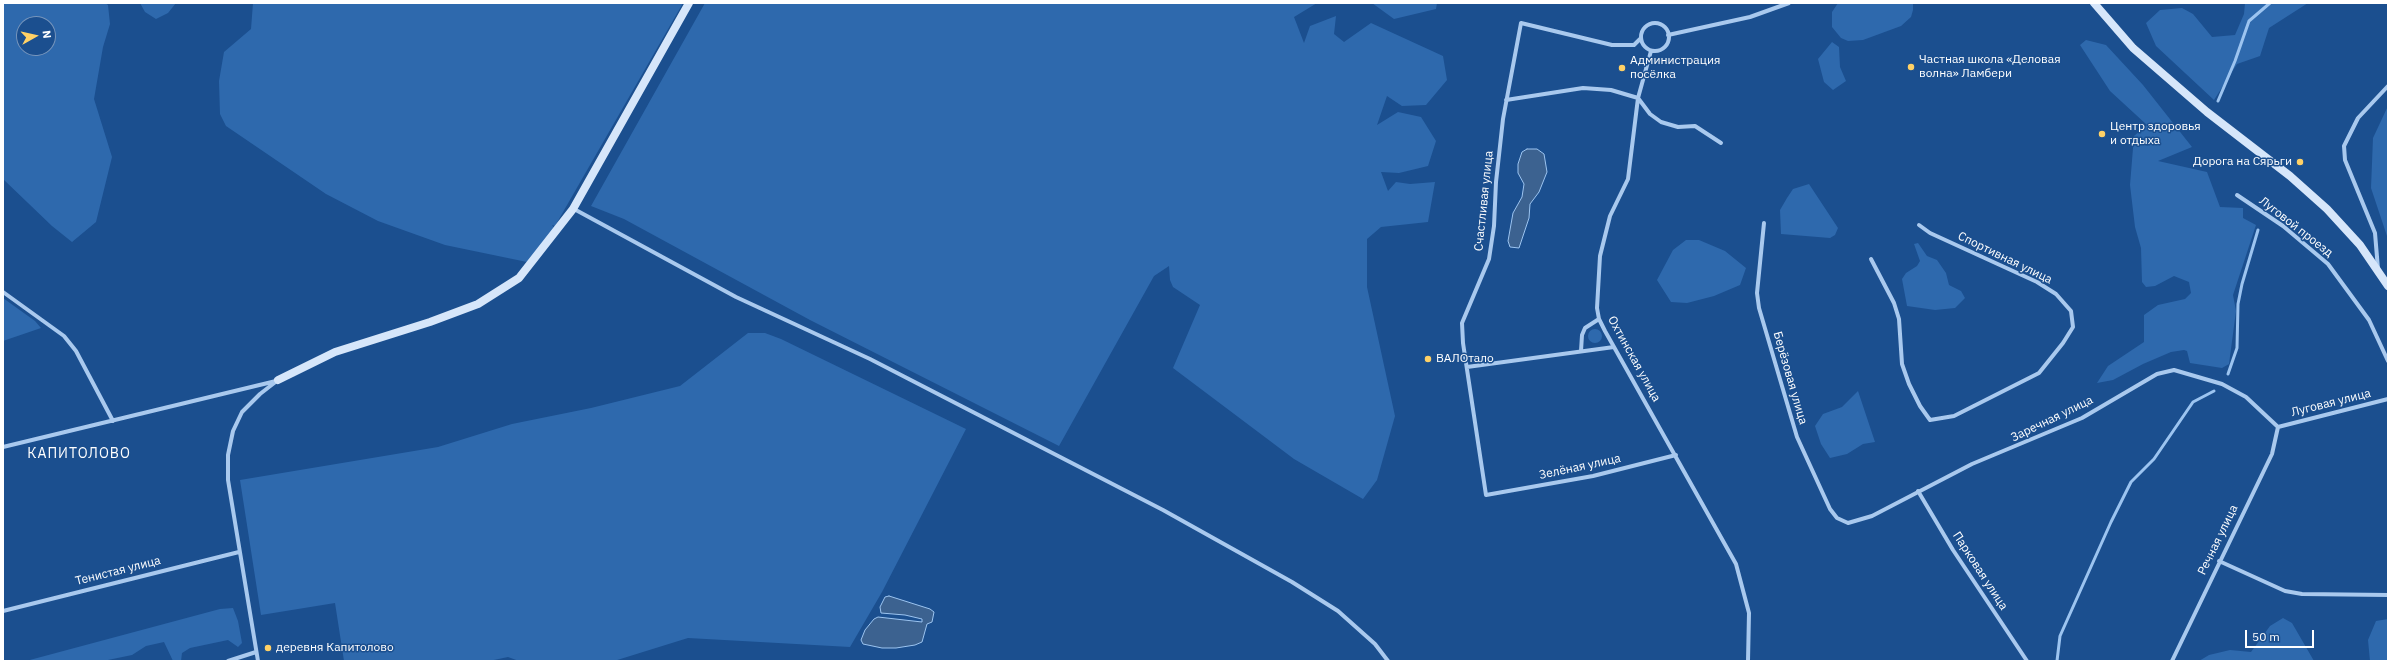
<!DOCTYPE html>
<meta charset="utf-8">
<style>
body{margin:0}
#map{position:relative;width:2391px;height:664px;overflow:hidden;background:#1b4f8f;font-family:"IBM Plex Sans",sans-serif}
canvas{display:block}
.frame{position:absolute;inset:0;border:4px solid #fff;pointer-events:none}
.north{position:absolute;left:16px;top:16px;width:40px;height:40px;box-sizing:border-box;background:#1b4f8f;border:1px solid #7695bc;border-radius:50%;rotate:82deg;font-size:11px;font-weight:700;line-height:16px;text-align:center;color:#fff}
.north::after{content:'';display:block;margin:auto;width:14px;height:18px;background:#ffd166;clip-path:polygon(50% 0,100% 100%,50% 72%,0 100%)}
.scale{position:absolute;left:2245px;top:630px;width:69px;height:18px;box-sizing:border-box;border:2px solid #fff;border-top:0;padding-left:5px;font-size:12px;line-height:14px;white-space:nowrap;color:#fff;-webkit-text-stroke:3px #1b4f8f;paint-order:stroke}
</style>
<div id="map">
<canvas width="2391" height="664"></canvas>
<div class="frame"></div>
<div class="north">N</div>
<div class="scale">50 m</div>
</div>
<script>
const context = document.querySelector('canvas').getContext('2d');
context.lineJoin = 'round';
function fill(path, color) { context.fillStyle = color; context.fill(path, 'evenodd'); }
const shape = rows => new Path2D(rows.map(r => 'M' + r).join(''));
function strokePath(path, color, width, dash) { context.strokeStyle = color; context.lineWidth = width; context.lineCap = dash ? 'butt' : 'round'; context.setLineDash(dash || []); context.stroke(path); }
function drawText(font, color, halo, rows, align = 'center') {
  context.font = font + ' "IBM Plex Sans",sans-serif'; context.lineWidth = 3; context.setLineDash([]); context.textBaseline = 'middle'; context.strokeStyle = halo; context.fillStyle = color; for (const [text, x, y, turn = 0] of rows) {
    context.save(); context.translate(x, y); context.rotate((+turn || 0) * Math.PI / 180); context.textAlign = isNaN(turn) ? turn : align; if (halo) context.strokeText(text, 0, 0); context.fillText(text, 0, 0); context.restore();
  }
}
fill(shape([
 [3,3,105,3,108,5,110,24,103,47,94,99,112,157,96,222,72,242,52,226,3,179],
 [24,24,48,24,48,48,24,48],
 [140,3,176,3,168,13,156,19,145,12],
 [253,3,683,3,555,226,552,225,555,229,527,262,445,245,378,221,326,194,226,126,220,114,219,81,224,52,251,29],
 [705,3,1317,3,1294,17,1304,43,1310,26,1336,16,1334,34,1344,42,1371,23,1443,56,1447,80,1426,105,1402,106,1387,96,1377,125,1398,112,1421,117,1436,141,1428,166,1399,173,1381,172,1388,191,1396,182,1410,184,1435,182,1428,222,1381,227,1367,239,1367,287,1395,416,1377,480,1363,499,1294,459,1173,368,1200,305,1173,287,1170,280,1169,266,1154,276,1059,446,810,320,624,219,591,206],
 [1372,3,1437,3,1436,9,1394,19],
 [1838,3,1913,3,1913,10,1911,17,1901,26,1863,40,1848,41,1841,38,1832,27,1832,12],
 [2245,3,2308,3,2269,28,2260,56,2237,64,2214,100,2156,46,2146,23,2160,10,2182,8,2193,14,2212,37,2235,35,2244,14],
 [2086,40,2106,45,2143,85,2192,147,2158,161,2207,172,2220,207,2243,208,2243,218,2256,225,2233,295,2236,311,2229,364,2222,368,2190,363,2187,351,2184,350,2171,352,2143,364,2113,380,2097,383,2108,366,2144,342,2144,315,2158,305,2185,299,2191,293,2189,282,2174,276,2155,286,2146,287,2142,282,2141,248,2135,227,2130,185,2134,136,2147,125,2110,91,2080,45],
 [1832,42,1839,47,1840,67,1846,81,1833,90,1824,82,1818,59],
 [2388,106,2388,239,2371,188,2373,138],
 [1809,184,1838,228,1835,235,1830,238,1781,234,1780,210,1787,198,1793,189],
 [1686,240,1699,240,1725,251,1746,268,1740,285,1714,296,1687,303,1671,302,1657,280,1673,250],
 [1918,243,1927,256,1937,260,1946,273,1949,285,1961,291,1965,298,1955,308,1935,310,1907,306,1902,279,1906,273,1917,266,1920,261,1914,244],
 [3,298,35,321,41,328,3,341],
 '1588 336a7 7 0 1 1 14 0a7 7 0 1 1-14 0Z',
 [748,333,765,333,781,339,966,429,882,592,850,647,688,638,614,661,519,661,508,657,489,661,344,661,335,603,261,615,240,480,438,447,512,424,591,408,680,386],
 [1858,391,1875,442,1863,444,1847,454,1830,458,1821,444,1815,426,1823,414,1842,407],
 [233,608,238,621,242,643,238,647,228,640,190,648,182,653,181,661,173,661,164,642,146,646,132,655,103,661,26,661,220,609],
 [2283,618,2292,623,2314,661,2199,661,2209,655,2230,650,2251,652,2270,626],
 [2388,619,2388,661,2370,661,2368,640,2376,621]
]), '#2e69ad');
const water = shape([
 [1527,149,1537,149,1544,154,1547,172,1539,192,1530,204,1529,218,1519,248,1510,247,1508,241,1513,213,1522,197,1524,184,1518,173,1518,164,1522,152,1527,149],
 [889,596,930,609,934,612,932,622,927,624,922,642,915,645,896,648,882,648,863,644,861,640,865,630,874,619,878,617,922,622,922,619,905,615,881,613,880,607,885,597,889,596]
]);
fill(water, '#3c6290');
strokePath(water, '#9cc4f0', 1);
strokePath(shape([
 [2218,101,2235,61,2249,21,2270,3],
 [2228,374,2237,348,2238,304,2242,284,2258,230],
 [2057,661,2060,636,2111,522,2131,482,2154,459,2193,402,2214,391]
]), '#9cc4f0', 3);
strokePath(shape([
 '1641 37a14 14 0 1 1 28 0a14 14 0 1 1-28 0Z',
 [1668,35,1750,17,1789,3],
 [1640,39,1634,45,1612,45,1521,23,1503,119,1496,182,1494,226,1489,259,1462,323,1463,343,1486,495,1593,476,1676,455],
 [1651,51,1638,98,1628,179,1610,216,1600,256,1597,308,1599,319,1605,331,1736,564,1749,613,1748,661],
 [1506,100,1583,88,1611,90,1638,98,1650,114,1661,122,1678,127,1695,126,1721,143],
 [2237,195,2283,226,2328,264,2369,320,2388,361],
 [574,209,736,297,870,359,1163,510,1292,582,1338,611,1375,644,1388,661],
 [1764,223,1757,293,1759,308,1797,437,1830,509,1837,518,1848,523,1872,516,1972,464,2082,418,2157,374,2174,370,2222,384,2246,397,2278,427],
 [1871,259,1894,303,1899,319,1902,364,1909,384,1920,406,1930,420,1954,416,2039,373,2063,343,2073,327,2071,311,2056,294,2037,282,1930,233,1919,225],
 [2378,269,2375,233,2345,160,2344,146,2358,118,2388,86],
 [3,292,64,336,76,351,113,421],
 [1581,351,1582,335,1585,328,1599,319],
 [1467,367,1614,347],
 [2278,427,2388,399],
 [3,447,276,381],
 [1918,491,1953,550,2027,661],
 [2219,561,2285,591,2302,594,2388,595],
 [3,611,239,552],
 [228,661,256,652],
 [258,661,228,480,228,455,233,431,242,412,260,394,278,380],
 [2172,661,2272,454,2278,427]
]), '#a9c9ee', 4);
strokePath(shape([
 [2094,3,2133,48,2207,112,2290,176,2327,209,2360,245,2388,286],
 [278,380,335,352,430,322,478,304,519,278,573,209,689,3]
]), '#d6e6fa', 8);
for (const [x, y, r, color] of [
 [1911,67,4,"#ffd166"],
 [1622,68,4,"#ffd166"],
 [2102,134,4,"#ffd166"],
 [2300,162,4,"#ffd166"],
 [1428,359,4,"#ffd166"],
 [268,648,4,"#ffd166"]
]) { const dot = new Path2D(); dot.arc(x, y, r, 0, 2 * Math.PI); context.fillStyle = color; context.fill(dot); strokePath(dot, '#1b4f8f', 1.5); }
drawText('12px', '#fff', '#1b4f8f', [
 ["Частная школа «Деловая",1919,60],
 ["волна» Ламбери",1919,74],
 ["Администрация",1630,61],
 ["посёлка",1630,75],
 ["Центр здоровья",2110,127],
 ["и отдыха",2110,141],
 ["Дорога на Сярьги",2292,162,"right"],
 ["ВАЛОтало",1436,359],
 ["деревня Капитолово",276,648]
], 'left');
drawText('12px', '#fff', '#1b4f8f', [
 ["Счастливая улица",1484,201,-84],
 ["Луговой проезд",2296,227,38],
 ["Спортивная улица",2005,258,26],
 ["Охтинская улица",1634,359,61],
 ["Берёзовая улица",1790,378,74],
 ["Луговая улица",2331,403,-14],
 ["Заречная улица",2052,419,-26],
 ["Зелёная улица",1580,467,-12],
 ["Речная улица",2218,540,-64],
 ["Тенистая улица",118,571,-14],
 ["Парковая улица",1980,571,57]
]);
context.letterSpacing = '1px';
drawText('14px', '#fff', '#1b4f8f', [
 ["КАПИТОЛОВО",79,454]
]);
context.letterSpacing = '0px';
</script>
